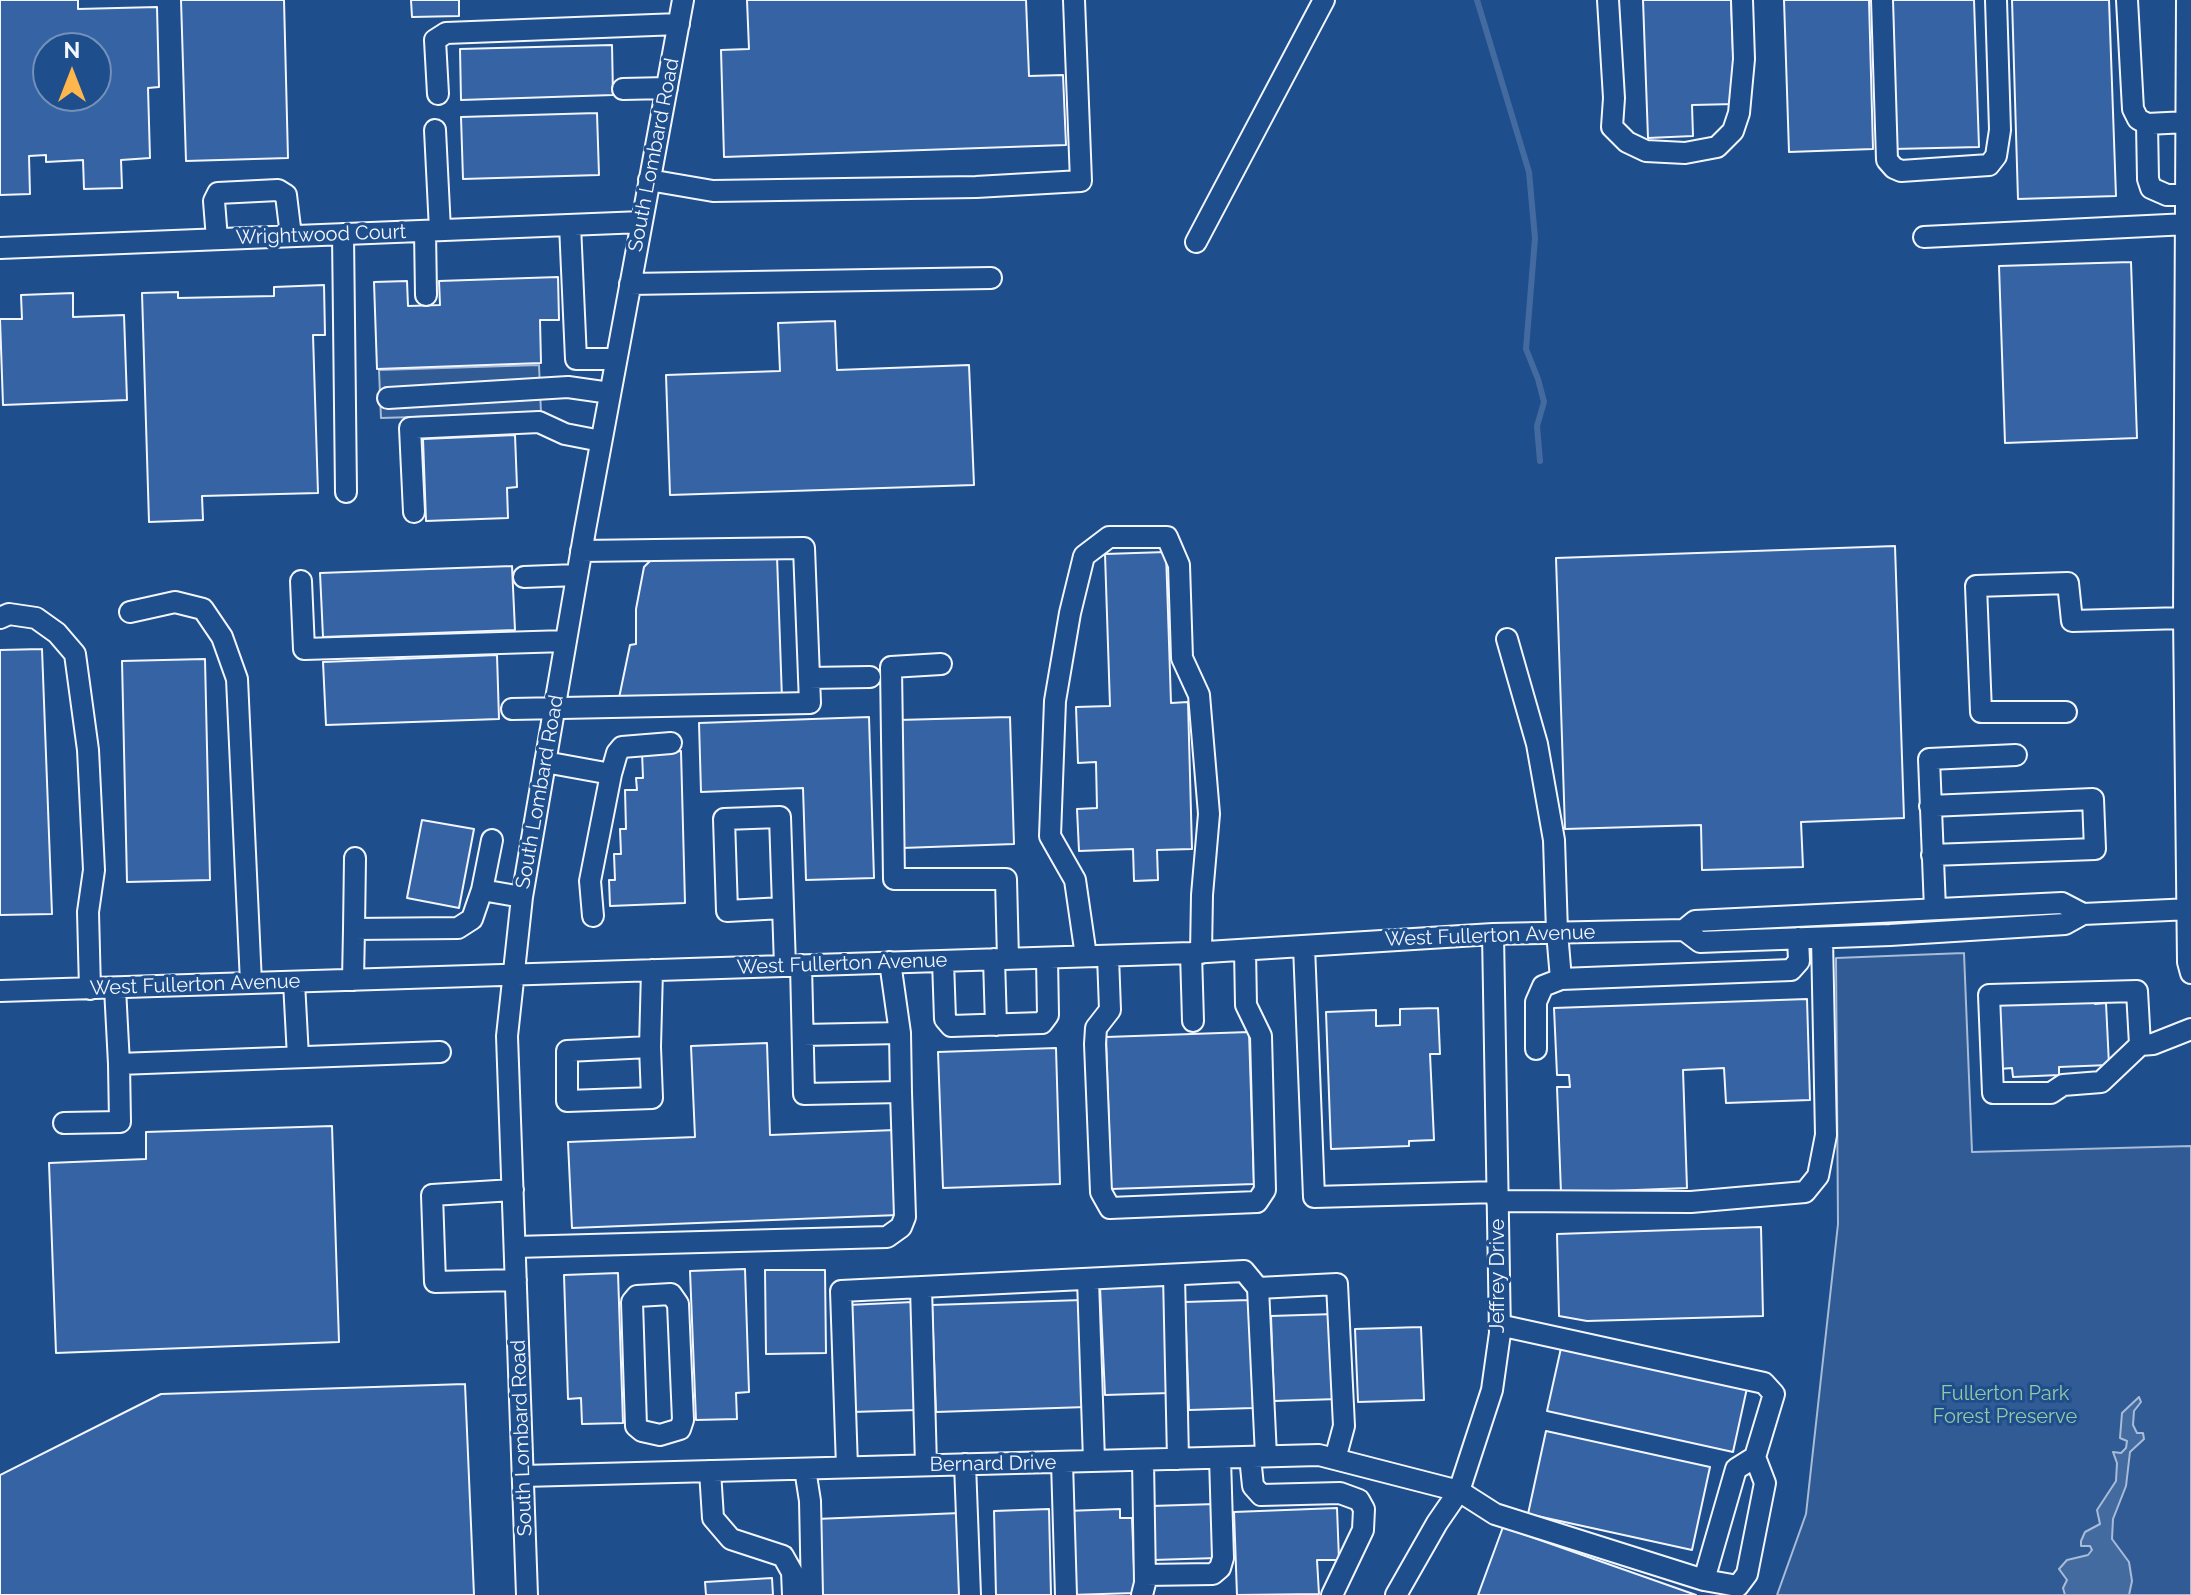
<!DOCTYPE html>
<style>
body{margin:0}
#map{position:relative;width:2191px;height:1595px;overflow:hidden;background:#1f4e8c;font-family:Raleway,sans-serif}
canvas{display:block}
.north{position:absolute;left:32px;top:32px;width:80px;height:80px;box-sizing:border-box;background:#1f4e8c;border:2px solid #7391ba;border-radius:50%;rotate:0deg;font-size:22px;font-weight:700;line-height:32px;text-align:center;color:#f2f6ff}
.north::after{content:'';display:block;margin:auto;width:28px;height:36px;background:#ffb74d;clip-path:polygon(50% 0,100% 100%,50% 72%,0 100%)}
</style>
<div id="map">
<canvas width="2191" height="1595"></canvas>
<div class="north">N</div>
</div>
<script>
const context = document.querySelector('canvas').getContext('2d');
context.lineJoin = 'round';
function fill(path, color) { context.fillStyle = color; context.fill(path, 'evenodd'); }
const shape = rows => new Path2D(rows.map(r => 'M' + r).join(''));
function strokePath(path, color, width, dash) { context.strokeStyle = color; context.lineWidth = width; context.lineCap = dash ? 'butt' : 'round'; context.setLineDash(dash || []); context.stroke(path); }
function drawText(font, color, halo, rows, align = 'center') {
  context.font = font + ' Raleway,sans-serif'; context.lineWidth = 6; context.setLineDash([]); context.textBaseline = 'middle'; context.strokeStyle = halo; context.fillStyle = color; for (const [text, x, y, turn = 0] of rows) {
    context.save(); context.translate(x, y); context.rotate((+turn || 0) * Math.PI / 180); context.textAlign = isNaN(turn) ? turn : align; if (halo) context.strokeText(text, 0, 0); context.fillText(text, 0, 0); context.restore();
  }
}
const built = shape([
 [539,365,541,413,381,418,379,370,539,365],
 [1964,953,1972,1152,2191,1146,2191,1595,1777,1595,1806,1514,1838,1224,1836,958,1964,953]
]);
fill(built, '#305b95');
strokePath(built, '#a8bbd7', 2);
const water = shape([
 [2139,1397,2141,1402,2134,1411,2133,1425,2137,1433,2143,1433,2144,1439,2130,1452,2126,1486,2113,1519,2112,1539,2129,1562,2132,1581,2129,1595,2065,1595,2063,1588,2067,1580,2059,1569,2067,1560,2088,1555,2092,1550,2090,1546,2081,1546,2081,1541,2085,1532,2100,1524,2097,1510,2116,1481,2117,1463,2113,1452,2121,1453,2126,1448,2127,1441,2120,1438,2122,1413,2139,1397]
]);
fill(water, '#446ba0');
strokePath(water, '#a8bbd7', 2);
strokePath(shape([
 [1477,0,1529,172,1535,238,1526,349,1538,379,1544,402,1537,426,1540,461]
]), '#446ba0', 6);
const building = shape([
 [0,0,78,0,78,9,157,7,159,87,148,88,150,158,121,160,122,188,84,189,83,160,46,162,46,155,29,156,30,194,0,195,0,0],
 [48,48,96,48,96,96,48,96,48,48],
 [181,0,284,0,288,158,186,161,181,0],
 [411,0,459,0,459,16,412,17,411,0],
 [747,0,1026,0,1029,76,1063,75,1066,145,724,157,721,50,749,49,747,0],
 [1643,0,1731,0,1735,104,1692,105,1693,136,1648,138,1643,0],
 [1784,0,1869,0,1873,149,1789,152,1784,0],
 [1890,0,1974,0,1979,147,1894,149,1890,0],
 [2012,0,2109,0,2116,196,2018,199,2012,0],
 [612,45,613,95,461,100,460,49,612,45],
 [597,113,599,175,463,179,461,117,597,113],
 [2131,262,2137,438,2005,443,1999,266,2131,262],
 [558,277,559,320,540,320,541,363,377,369,374,282,407,281,408,306,440,305,439,281,558,277],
 [324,285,325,335,313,335,318,493,202,496,203,520,149,522,142,293,178,292,178,298,274,296,274,287,324,285],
 [73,293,73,317,124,315,127,400,3,405,0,319,22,319,21,295,73,293],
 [835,321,837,370,969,365,974,485,670,495,666,375,780,371,778,323,835,321],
 [515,435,517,487,507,488,508,518,426,521,423,439,515,435],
 [1895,546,1904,818,1801,822,1803,867,1702,870,1701,825,1565,829,1556,558,1895,546],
 [1166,552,1171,703,1188,702,1192,849,1157,850,1158,880,1134,881,1133,849,1079,851,1077,809,1097,808,1096,762,1078,763,1076,707,1110,706,1105,554,1166,552],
 [777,556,782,699,619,698,630,645,636,644,636,609,644,567,651,560,777,556],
 [512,566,515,630,323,637,320,573,512,566],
 [42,649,52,914,0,915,0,650,42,649],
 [497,655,499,719,326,725,323,662,497,655],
 [205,659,210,880,127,882,122,661,205,659],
 [869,717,874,878,806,880,803,788,701,792,699,723,869,717],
 [1010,717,1014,844,902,848,898,720,1010,717],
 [681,751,685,903,610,906,609,880,615,880,614,854,621,854,620,829,626,829,625,790,637,790,636,778,643,778,642,752,681,751],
 [422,820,474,829,459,908,407,898,422,820],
 [1807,999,1810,1100,1726,1103,1724,1068,1683,1070,1687,1188,1561,1193,1557,1087,1570,1087,1569,1075,1557,1075,1554,1008,1807,999],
 [2095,999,2095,1004,2106,1003,2109,1065,2059,1067,2059,1075,2013,1077,2012,1068,1999,1069,1997,1002,2095,999],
 [1438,1008,1440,1054,1430,1054,1434,1140,1409,1141,1409,1146,1331,1149,1326,1012,1376,1010,1376,1026,1400,1025,1400,1009,1438,1008],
 [1249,1032,1254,1184,1111,1189,1106,1037,1249,1032],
 [767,1043,770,1135,895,1130,898,1215,572,1228,568,1142,695,1137,691,1046,767,1043],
 [1056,1048,1060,1184,943,1188,938,1052,1056,1048],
 [332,1126,339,1342,56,1353,49,1163,146,1159,146,1132,332,1126],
 [1761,1227,1763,1316,1587,1321,1559,1316,1557,1234,1761,1227],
 [745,1269,749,1392,736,1393,737,1419,696,1420,690,1271,745,1269],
 [765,1270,825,1270,826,1353,766,1354,765,1270],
 [618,1273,623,1423,582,1424,581,1398,568,1399,564,1275,618,1273],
 [1165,1285,1169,1393,1105,1395,1100,1287,1165,1285],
 [1082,1300,1086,1407,936,1412,932,1305,1082,1300],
 [1249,1300,1253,1408,1189,1410,1185,1302,1249,1300],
 [913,1302,917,1410,852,1412,848,1305,913,1302],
 [1335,1314,1338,1399,1274,1401,1271,1316,1335,1314],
 [1421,1327,1424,1400,1358,1402,1355,1329,1421,1327],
 [1561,1348,1747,1388,1733,1452,1547,1411,1561,1348],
 [465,1384,474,1595,0,1595,0,1475,161,1394,465,1384],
 [1546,1431,1710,1467,1692,1550,1528,1514,1546,1431],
 [1216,1504,1217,1558,1153,1560,1151,1506,1216,1504],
 [1337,1508,1339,1560,1317,1560,1319,1594,1237,1595,1234,1512,1337,1508],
 [1049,1509,1051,1595,996,1595,994,1511,1049,1509],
 [1120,1509,1120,1518,1132,1518,1135,1593,1070,1595,1067,1511,1120,1509],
 [960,1513,963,1595,820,1595,816,1519,960,1513],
 [1503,1527,1696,1595,1478,1595,1503,1527],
 [772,1578,773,1595,706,1595,705,1582,772,1578]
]);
fill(building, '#3563a3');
strokePath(building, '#f2f6ff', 2);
const minor = shape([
 [1608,0,1614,98,1612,127,1627,142,1646,151,1685,153,1717,147,1733,131,1739,113,1744,59,1742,0],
 [1882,0,1887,160,1894,168,1901,171,1989,165,1996,156,2000,130,1996,0],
 [2127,0,2133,109,2138,119,2147,124,2187,122],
 [2187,0,2184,618,2188,962,2191,973],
 [623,89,667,88],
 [438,94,435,40,446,33,679,24],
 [2147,124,2148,179,2151,188,2167,195,2188,195],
 [435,130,440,230],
 [649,180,713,191,976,187,1081,181,1074,0],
 [570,225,576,359,616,359],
 [425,231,426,295],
 [343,234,346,492],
 [1924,237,2188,224],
 [217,239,214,201,218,193,278,190,286,195,291,236],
 [1196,242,1324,0],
 [0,248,642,222],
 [630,284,991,278],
 [388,398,568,387,610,393],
 [414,512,410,428,539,422,565,434,601,441],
 [524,577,577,575],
 [301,581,304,649,566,641],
 [130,612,175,602,203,609,222,637,237,679,251,983],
 [0,618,9,614,36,618,57,633,75,654,88,750,94,870,88,912,90,989],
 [1507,639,1537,744,1554,840,1557,932,1561,979,1791,970,1799,961,1798,938],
 [941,664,891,667,894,879,1006,879,1008,959],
 [809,678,870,677],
 [512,709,810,703,804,548,581,551],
 [2066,712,1981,712,1976,586,2068,583,2072,621,2184,618],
 [545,762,611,774,617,753,622,747,671,743],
 [1930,806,2093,799,2095,849,1932,855],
 [482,890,522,897],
 [783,908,727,911,724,819,780,817,785,966],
 [1935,909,1929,759,2016,755],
 [593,916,590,881,611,774],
 [354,929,355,858],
 [1684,930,1695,921,2062,903,2083,914,2191,909],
 [1304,946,1314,1197,1497,1192],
 [1191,953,1193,1021],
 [1086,956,1075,880,1050,836,1055,701,1070,613,1084,556,1109,537,1167,537,1179,565,1182,658,1199,695,1209,814,1202,895,1201,953],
 [1108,956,1110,1010,1096,1028,1095,1044,1101,1192,1110,1208,1257,1202,1265,1190,1261,1036,1246,1005,1245,950],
 [994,959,996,1025],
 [943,961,945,1019,951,1026,1042,1023,1048,1015,1047,958],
 [801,965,804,1094,901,1092,900,1033,890,962],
 [353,980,354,929,458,928,472,919,482,890,492,840],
 [294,982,298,1057],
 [115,988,119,1064,440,1052],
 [0,991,1191,953,1493,934,1684,930,1700,942,1725,941,1890,935,2065,924,2083,914],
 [803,1035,900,1033],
 [2140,1045,2137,991,1989,995,1993,1093,2051,1093,2063,1085,2101,1082,2140,1045,2153,1044,2191,1029],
 [650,1047,652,1098,567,1101,567,1051,650,1047,652,970],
 [1536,1049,1536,1002,1543,986,1561,979],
 [64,1123,120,1122,119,1064],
 [513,1190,432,1195,435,1282,516,1280],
 [1497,1201,1691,1202,1805,1192,1818,1176,1826,1135,1822,938],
 [515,1247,887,1237,901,1227,905,1217,901,1092],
 [1174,1275,1178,1459],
 [1088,1279,1094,1461],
 [921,1287,926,1465],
 [1258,1288,1266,1456],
 [671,1294,678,1304,683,1420,680,1429,660,1435,642,1431,636,1426,632,1302,637,1296,671,1294],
 [1250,1457,1253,1486,1261,1495,1340,1493,1359,1500,1364,1509,1363,1530,1332,1595],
 [1062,1462,1066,1595],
 [965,1464,970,1595],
 [847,1467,841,1291,1244,1271,1258,1288,1337,1284,1344,1426,1335,1459],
 [805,1469,810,1501,812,1595],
 [710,1471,713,1518,731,1539,783,1556,792,1572,793,1595],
 [523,1476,1319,1455,1459,1491,1495,1514,1704,1580,1736,1469,1755,1457,1774,1394,1764,1383,1499,1325],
 [1145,1575,1213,1574,1220,1568,1223,1558,1220,1458],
 [1704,1580,1738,1586,1747,1574,1765,1483,1755,1457],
 [527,1595,507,1036,522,897,585,530,683,0],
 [1142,1595,1145,1583,1143,1460],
 [1396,1595,1437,1523,1459,1491,1492,1390,1500,1333,1493,934]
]);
strokePath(minor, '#f2f6ff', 24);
strokePath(minor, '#1f4e8c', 20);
drawText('20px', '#f2f6ff', '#1f4e8c', [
 ["South Lombard Road",654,155,-79],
 ["Wrightwood Court",321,235,-2],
 ["South Lombard Road",540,792,-80],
 ["West Fullerton Avenue",1490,936,-2],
 ["West Fullerton Avenue",842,964,-2],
 ["West Fullerton Avenue",195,985,-2],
 ["Jeffrey Drive",1498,1276,-90],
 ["South Lombard Road",522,1438,-92],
 ["Bernard Drive",993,1464,-1]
]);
drawText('20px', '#97c8a6', '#1f4e8c', [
 ["Fullerton Park",2005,1394],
 ["Forest Preserve",2005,1417]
]);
</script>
